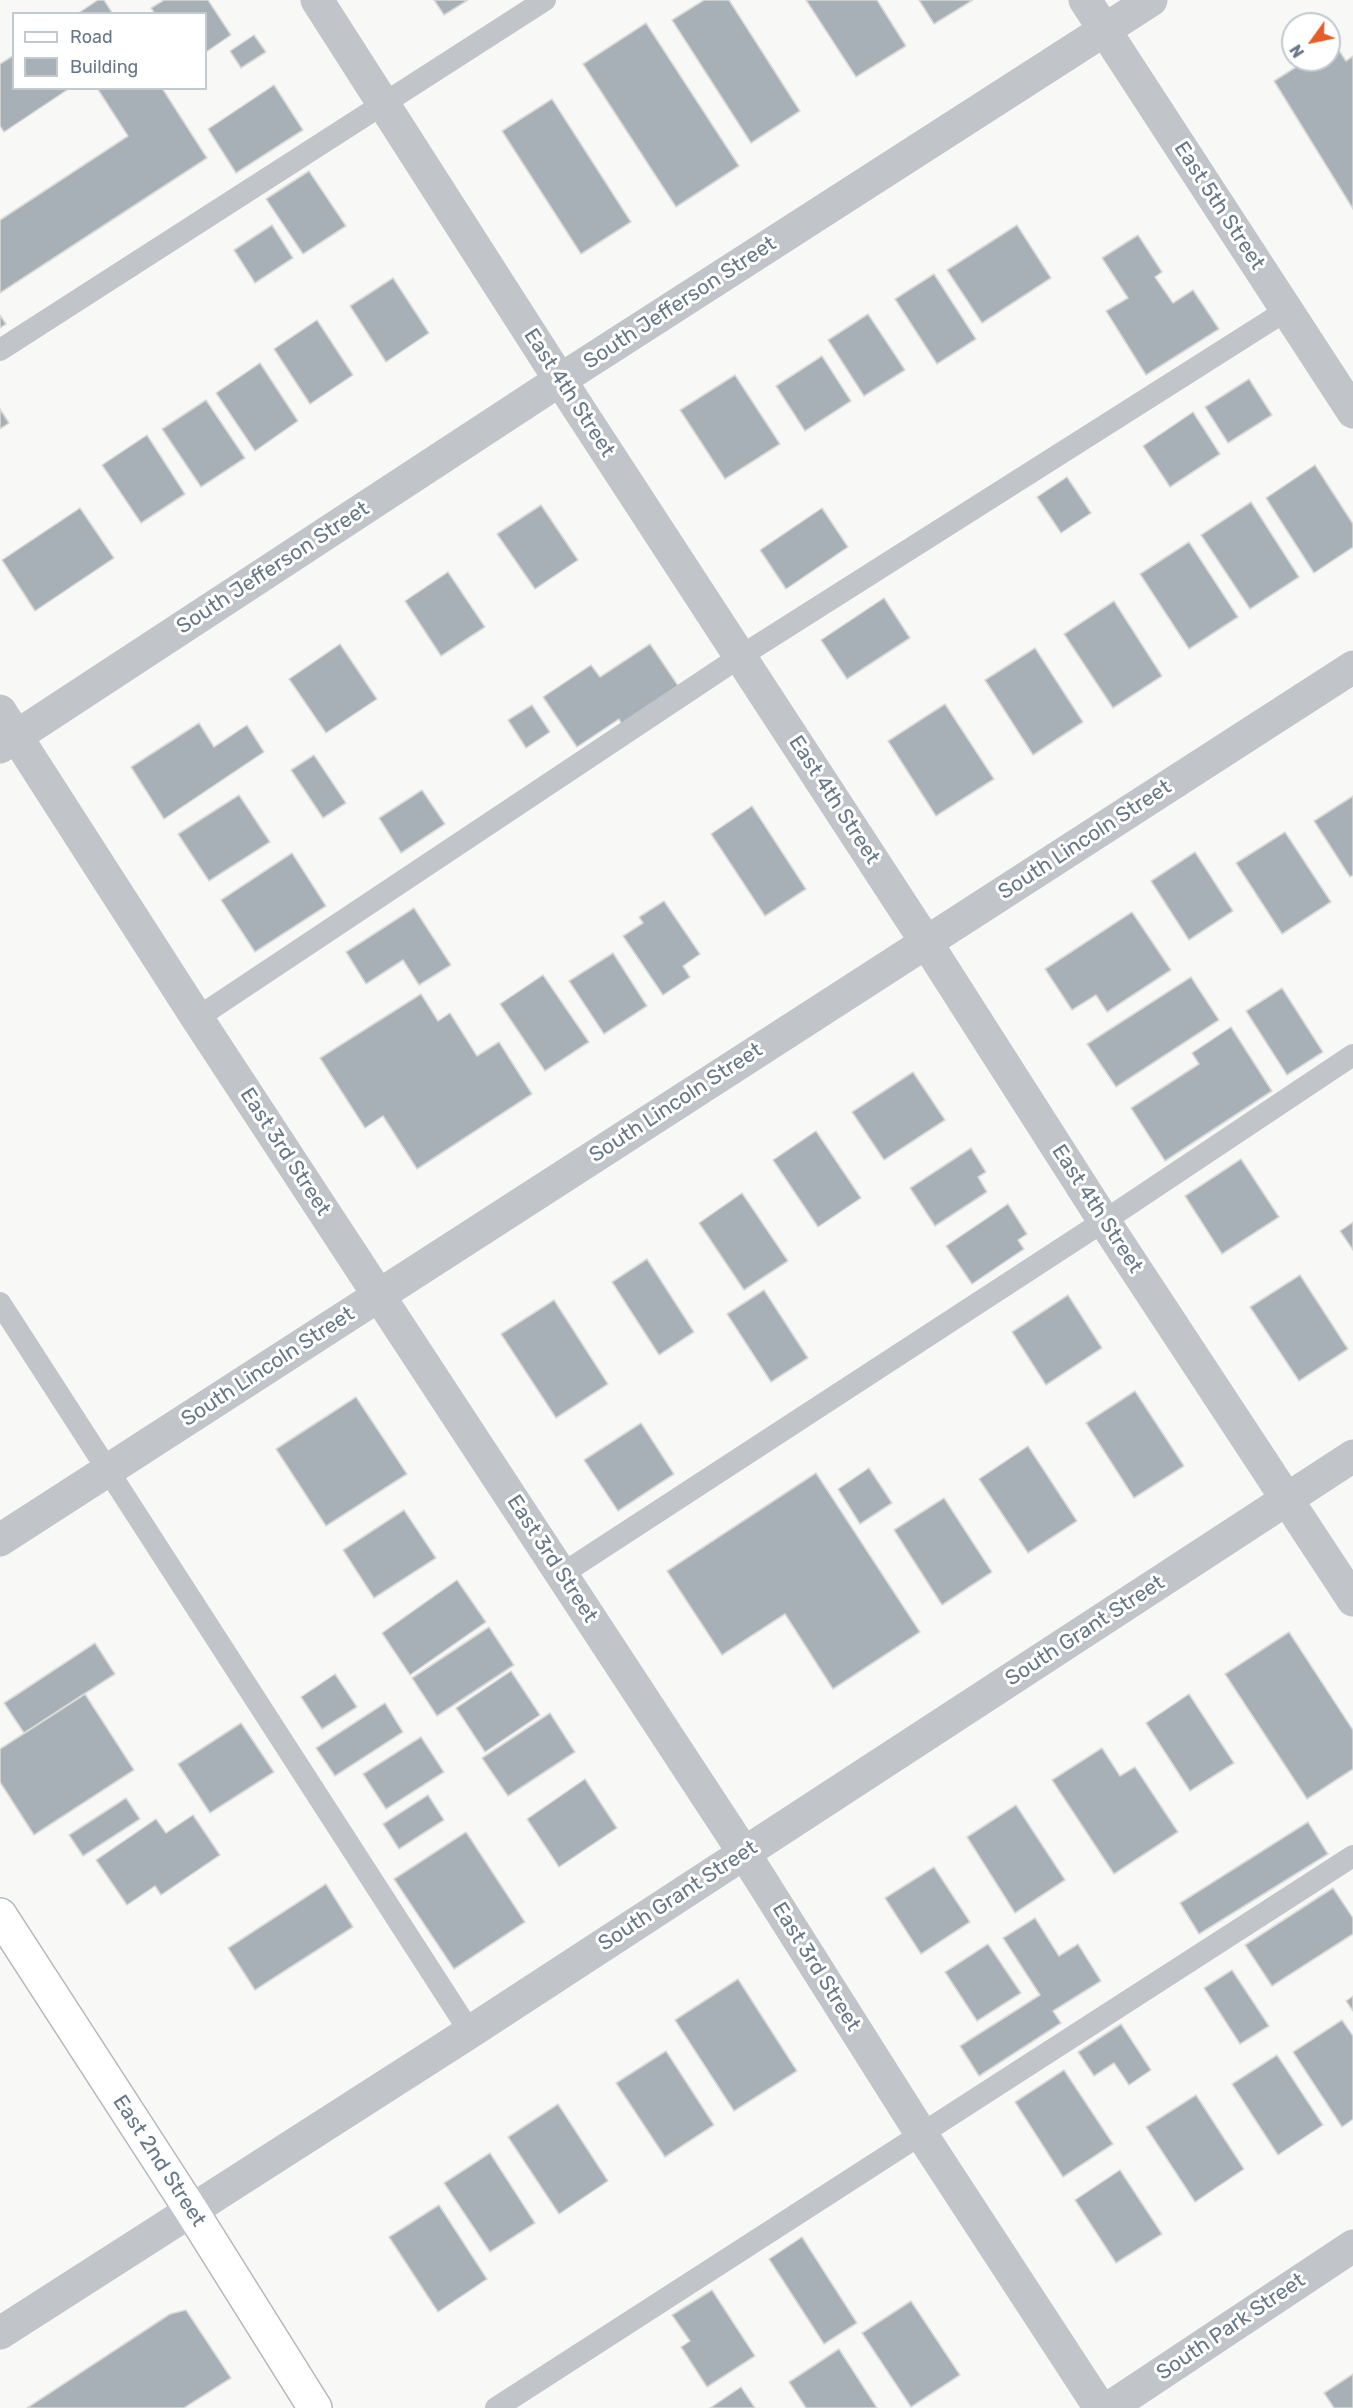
<!DOCTYPE html>
<style>
body{margin:0}
#map{position:relative;width:1353px;height:2408px;overflow:hidden;background:#f8f8f6;font-family:Rubik,sans-serif}
canvas{display:block}
.legend{position:absolute;left:12px;top:12px;width:195px;height:78px;box-sizing:border-box;background:#fff;border:2px solid #c2c9cf;margin:0;padding:8px 10px;list-style:none;font-size:18px;color:#677787}
.legend li{display:flex;align-items:center;gap:12px;height:30px}
.legend b{width:30px;border:2px solid #c2c9cf}
.north{position:absolute;left:1281px;top:12px;width:60px;height:60px;box-sizing:border-box;background:#fff;border:2px solid #c2c9cf;border-radius:50%;rotate:237deg;font-size:16px;font-weight:700;line-height:24px;text-align:center;color:#677787}
.north::after{content:'';display:block;margin:auto;width:21px;height:27px;background:#e75d27;clip-path:polygon(50% 0,100% 100%,50% 72%,0 100%)}
</style>
<div id="map">
<canvas width="1353" height="2408"></canvas>
<ul class="legend">
<li><b style="height:8px;background:#fff"></b>Road</li>
<li><b style="height:16px;background:#a8b0b7"></b>Building</li>
</ul>
<div class="north">N</div>
</div>
<script>
const context = document.querySelector('canvas').getContext('2d');
context.lineJoin = 'round';
function fill(path, color) { context.fillStyle = color; context.fill(path, 'evenodd'); }
const shape = rows => new Path2D(rows.map(r => 'M' + r).join(''));
function strokePath(path, color, width, dash) { context.strokeStyle = color; context.lineWidth = width; context.lineCap = dash ? 'butt' : 'round'; context.setLineDash(dash || []); context.stroke(path); }
function drawText(font, color, halo, rows, align = 'center') {
  context.font = font + ' Rubik,sans-serif'; context.lineWidth = 6; context.setLineDash([]); context.textBaseline = 'middle'; context.strokeStyle = halo; context.fillStyle = color; for (const [text, x, y, turn = 0] of rows) {
    context.save(); context.translate(x, y); context.rotate((+turn || 0) * Math.PI / 180); context.textAlign = isNaN(turn) ? turn : align; if (halo) context.strokeText(text, 0, 0); context.fillText(text, 0, 0); context.restore();
  }
}
const building = shape([
 [98,0,104,0,113,14,77,14,98,0],
 [164,0,208,0,231,35,206,52,206,14,155,14,151,8,164,0],
 [434,0,468,0,444,15,434,0],
 [704,0,729,0,800,111,751,143,672,20,704,0],
 [806,0,877,0,906,46,856,77,806,0],
 [919,0,973,0,934,24,919,0],
 [646,23,739,166,676,207,583,64,646,23],
 [254,35,266,52,241,68,230,51,254,35],
 [1334,43,1346,61,1353,56,1353,209,1274,81,1307,60,1329,60,1329,46,1334,43],
 [14,55,14,88,70,88,4,132,0,126,0,64,14,55],
 [274,85,303,130,236,173,208,129,274,85],
 [97,88,162,88,207,158,0,293,0,220,128,136,97,88],
 [552,99,631,222,581,254,502,131,552,99],
 [309,171,346,226,303,254,266,199,309,171],
 [272,225,293,258,255,283,234,250,272,225],
 [1017,225,1051,278,982,323,947,270,1017,225],
 [1138,235,1162,272,1155,277,1173,303,1193,290,1219,329,1146,375,1106,311,1128,298,1102,258,1138,235],
 [934,274,976,339,937,364,895,299,934,274],
 [393,278,429,333,386,362,350,306,393,278],
 [868,314,905,370,864,396,828,340,868,314],
 [0,315,6,324,0,328,0,315],
 [317,320,353,375,310,404,274,349,317,320],
 [822,356,851,401,805,431,776,386,822,356],
 [260,363,298,421,255,451,216,393,260,363],
 [735,375,780,444,725,479,680,410,735,375],
 [1249,379,1272,415,1228,443,1205,407,1249,379],
 [206,400,245,458,201,487,162,429,206,400],
 [0,409,9,423,0,429,0,409],
 [1193,412,1220,454,1170,487,1143,446,1193,412],
 [147,435,185,494,141,523,102,465,147,435],
 [1315,465,1353,524,1353,547,1314,573,1266,498,1315,465],
 [1067,477,1091,513,1061,533,1037,497,1067,477],
 [1251,502,1299,577,1250,609,1201,535,1251,502],
 [541,505,578,560,535,589,497,534,541,505],
 [80,508,114,558,35,611,2,560,80,508],
 [822,508,848,547,786,589,760,550,822,508],
 [1189,542,1238,617,1189,649,1140,574,1189,542],
 [448,572,485,627,441,656,405,601,448,572],
 [884,598,910,638,847,679,821,640,884,598],
 [1114,601,1162,676,1113,708,1064,634,1114,601],
 [340,644,377,699,326,733,289,679,340,644],
 [650,644,679,687,622,725,619,719,577,747,543,697,591,665,600,677,650,644],
 [1035,648,1083,722,1033,755,985,680,1035,648],
 [945,704,994,779,936,816,888,741,945,704],
 [532,705,550,732,526,748,508,720,532,705],
 [199,723,214,747,247,725,264,752,164,819,131,767,199,723],
 [314,755,346,803,323,818,291,770,314,755],
 [422,790,445,824,401,853,379,818,422,790],
 [239,795,270,842,209,881,178,834,239,795],
 [1353,796,1353,875,1350,877,1314,821,1353,796],
 [752,806,806,889,765,916,711,834,752,806],
 [1285,832,1331,902,1282,934,1236,863,1285,832],
 [1195,852,1233,911,1189,940,1151,881,1195,852],
 [292,853,326,906,255,952,221,900,292,853],
 [664,901,700,954,683,966,690,977,663,995,623,936,643,923,639,917,664,901],
 [414,908,451,965,419,985,403,960,366,984,346,952,414,908],
 [1132,912,1171,970,1107,1012,1096,995,1072,1010,1045,969,1132,912],
 [613,953,647,1006,604,1034,569,981,613,953],
 [543,975,589,1042,545,1071,500,1004,543,975],
 [1191,977,1219,1020,1116,1087,1087,1044,1191,977],
 [1282,988,1323,1052,1287,1075,1246,1011,1282,988],
 [421,994,438,1021,450,1013,477,1056,499,1042,532,1094,417,1169,383,1116,365,1128,320,1058,421,994],
 [1231,1027,1272,1091,1165,1161,1131,1108,1199,1064,1192,1053,1231,1027],
 [913,1072,945,1120,884,1160,852,1112,913,1072],
 [816,1131,861,1198,818,1227,773,1160,816,1131],
 [971,1148,986,1172,978,1177,987,1192,935,1226,910,1188,971,1148],
 [1241,1159,1279,1217,1222,1254,1185,1196,1241,1159],
 [742,1193,788,1261,744,1290,699,1223,742,1193],
 [1008,1204,1027,1234,1018,1240,1024,1249,972,1284,946,1246,1008,1204],
 [1353,1222,1353,1250,1340,1231,1353,1222],
 [647,1259,694,1332,659,1355,612,1282,647,1259],
 [1300,1275,1348,1349,1299,1381,1250,1307,1300,1275],
 [764,1290,808,1358,771,1382,727,1314,764,1290],
 [1068,1295,1102,1348,1046,1385,1012,1332,1068,1295],
 [554,1300,608,1384,556,1418,501,1334,554,1300],
 [1135,1391,1184,1466,1134,1498,1086,1423,1135,1391],
 [356,1397,407,1474,326,1526,276,1449,356,1397],
 [641,1423,674,1474,618,1511,584,1460,641,1423],
 [1028,1446,1077,1521,1028,1553,979,1479,1028,1446],
 [869,1468,892,1503,860,1524,838,1489,869,1468],
 [816,1473,920,1632,833,1689,785,1614,722,1655,667,1571,816,1473],
 [944,1498,992,1572,942,1605,894,1530,944,1498],
 [404,1510,436,1558,374,1598,343,1550,404,1510],
 [457,1580,486,1622,410,1675,382,1633,457,1580],
 [489,1627,514,1665,437,1716,412,1678,489,1627],
 [1289,1632,1353,1730,1353,1769,1307,1799,1225,1674,1289,1632],
 [95,1643,115,1674,24,1733,4,1703,95,1643],
 [511,1671,540,1715,485,1752,456,1708,511,1671],
 [335,1674,357,1707,322,1729,301,1697,335,1674],
 [85,1694,134,1770,34,1835,0,1782,0,1749,85,1694],
 [1189,1694,1234,1763,1190,1791,1146,1723,1189,1694],
 [385,1703,403,1732,335,1776,316,1748,385,1703],
 [550,1713,575,1752,508,1796,482,1758,550,1713],
 [241,1723,274,1772,210,1813,178,1764,241,1723],
 [421,1737,444,1772,386,1809,363,1774,421,1737],
 [1102,1748,1120,1776,1135,1767,1178,1832,1114,1874,1052,1780,1102,1748],
 [585,1779,617,1828,559,1867,527,1819,585,1779],
 [428,1795,444,1820,399,1849,383,1824,428,1795],
 [126,1798,140,1819,83,1856,69,1835,126,1798],
 [1016,1805,1065,1880,1015,1913,967,1837,1016,1805],
 [193,1815,220,1855,161,1895,155,1886,127,1905,96,1860,156,1819,166,1833,193,1815],
 [1308,1822,1328,1854,1199,1934,1180,1903,1308,1822],
 [466,1832,525,1922,454,1969,394,1879,466,1832],
 [934,1867,970,1922,921,1954,885,1898,934,1867],
 [326,1884,353,1927,255,1990,228,1948,326,1884],
 [1333,1888,1353,1918,1353,1934,1272,1986,1245,1945,1333,1888],
 [1035,1918,1059,1956,1078,1944,1101,1981,1053,2011,1061,2023,979,2076,960,2046,1040,1995,1003,1938,1035,1918],
 [988,1944,1021,1993,977,2021,945,1972,988,1944],
 [1232,1970,1269,2026,1240,2044,1204,1988,1232,1970],
 [738,1979,797,2071,734,2111,675,2020,738,1979],
 [1353,1996,1353,2011,1346,2001,1353,1996],
 [1342,2020,1353,2036,1353,2119,1342,2127,1293,2052,1342,2020],
 [1121,2024,1151,2070,1129,2085,1114,2063,1094,2076,1078,2052,1121,2024],
 [666,2051,714,2125,665,2157,616,2083,666,2051],
 [1277,2055,1323,2125,1278,2155,1232,2084,1277,2055],
 [1064,2070,1113,2144,1063,2177,1015,2102,1064,2070],
 [1196,2095,1244,2169,1195,2202,1146,2127,1196,2095],
 [558,2104,608,2181,559,2214,508,2137,558,2104],
 [490,2153,535,2223,490,2252,444,2183,490,2153],
 [1120,2170,1162,2234,1116,2263,1075,2200,1120,2170],
 [439,2205,487,2279,438,2312,389,2237,439,2205],
 [802,2237,857,2323,824,2344,769,2259,802,2237],
 [712,2290,755,2356,707,2387,681,2347,690,2341,672,2315,712,2290],
 [911,2301,960,2375,911,2407,862,2333,911,2301],
 [186,2310,231,2378,184,2408,27,2408,170,2314,186,2310],
 [839,2349,877,2408,806,2408,789,2382,839,2349],
 [1353,2374,1353,2408,1334,2408,1324,2393,1353,2374],
 [741,2387,755,2408,710,2408,741,2387]
]);
fill(building, '#a8b0b7');
strokePath(building, '#dadad8', 1.5);
const secondary = shape([
 [0,1915,191,2210,315,2408]
]);
strokePath(secondary, '#b4b9be', 36);
strokePath(shape([
 [0,350,545,0],
 [197,1018,741,656,1287,310],
 [0,1303,470,2032],
 [562,1574,1104,1221,1353,1055],
 [496,2408,1353,1856]
]), '#c1c5ca', 22);
strokePath(shape([
 [317,0,560,380,926,942,1104,1221,1353,1600],
 [1085,0,1353,412],
 [0,711,197,1018,744,1853,922,2135,1100,2408],
 [0,747,560,380,1151,0],
 [0,1540,1353,667],
 [0,2333,470,2032,1353,1456],
 [1109,2408,1353,2246]
]), '#c1c5ca', 33);
strokePath(secondary, '#fff', 33);
drawText('21px', '#677787', '#fff', [
 ["East 5th Street",1219,206,57],
 ["South Jefferson Street",680,303,-33],
 ["East 4th Street",569,393,57],
 ["South Jefferson Street",273,568,-33],
 ["East 4th Street",834,800,57],
 ["South Lincoln Street",1085,840,-33],
 ["South Lincoln Street",676,1103,-33],
 ["East 3rd Street",285,1152,57],
 ["East 4th Street",1097,1209,57],
 ["South Lincoln Street",268,1367,-33],
 ["East 3rd Street",552,1559,57],
 ["South Grant Street",1085,1631,-33],
 ["South Grant Street",678,1896,-33],
 ["East 3rd Street",816,1967,58],
 ["East 2nd Street",159,2161,57],
 ["South Park Street",1231,2327,-34]
]);
</script>
